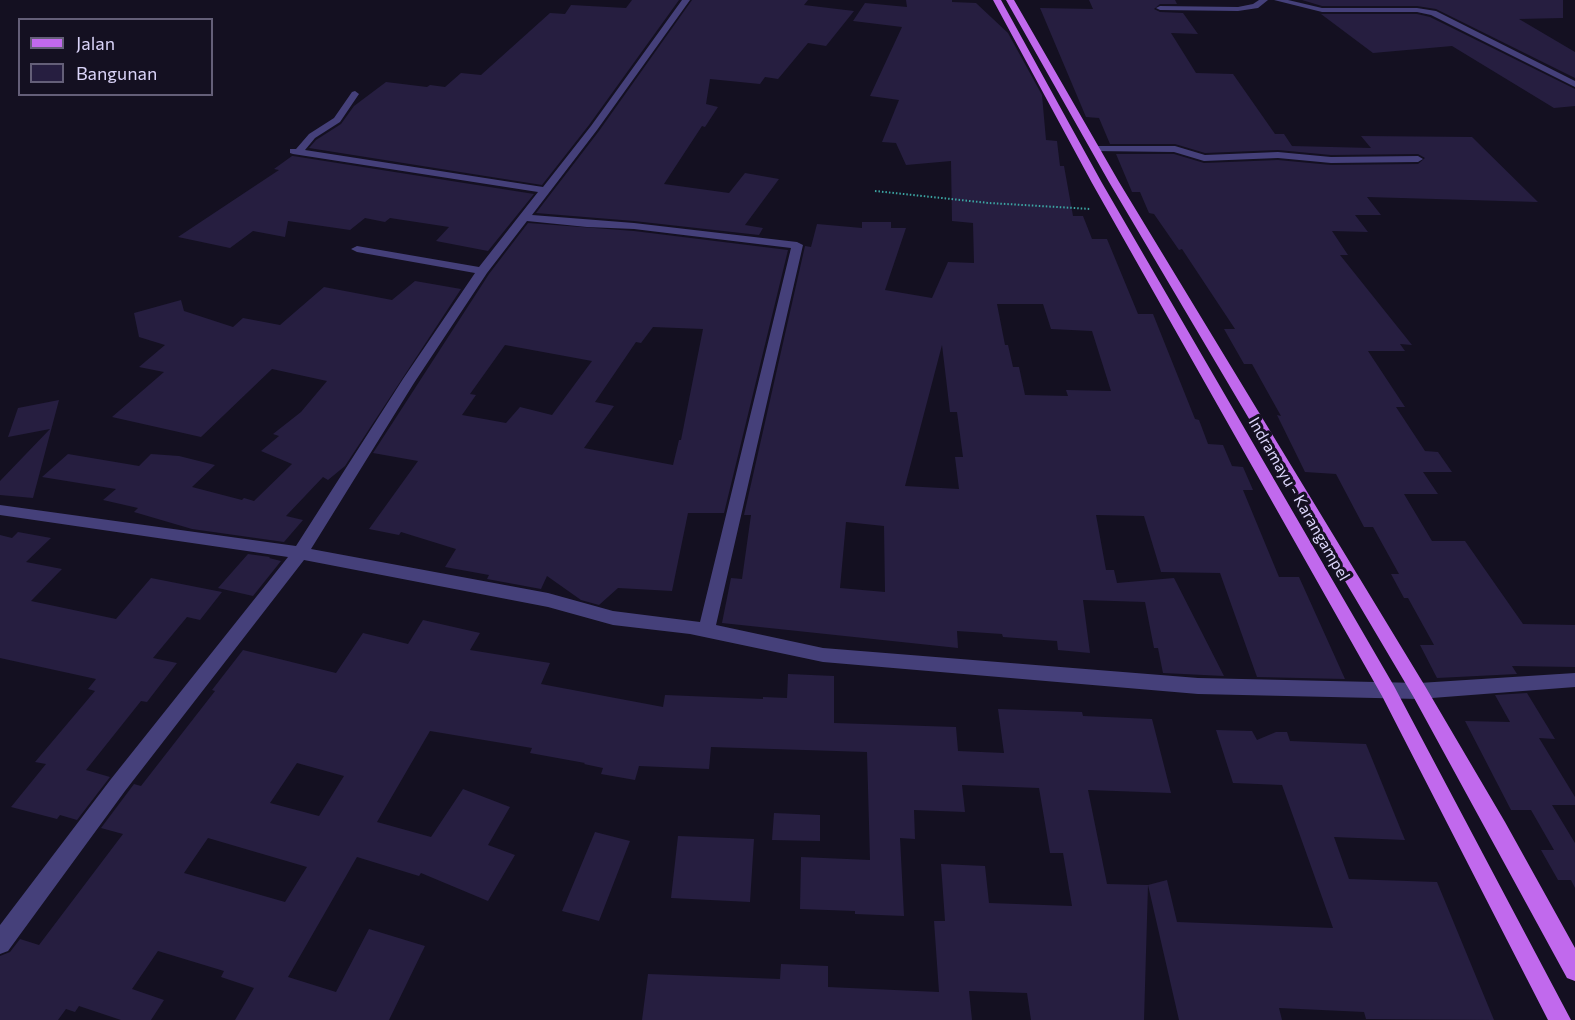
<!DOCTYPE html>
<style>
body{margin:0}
#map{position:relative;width:1575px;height:1020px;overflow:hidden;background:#141021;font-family:Commissioner,sans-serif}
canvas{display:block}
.legend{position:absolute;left:18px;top:18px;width:195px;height:78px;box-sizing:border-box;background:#141021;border:2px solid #645f78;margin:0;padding:8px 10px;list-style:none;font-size:18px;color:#dbd5fa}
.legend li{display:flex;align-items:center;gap:12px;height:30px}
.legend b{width:30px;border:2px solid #645f78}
</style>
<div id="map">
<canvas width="1575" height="1020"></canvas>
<ul class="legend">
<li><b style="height:8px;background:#c169ed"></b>Jalan</li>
<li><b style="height:16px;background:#261e40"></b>Bangunan</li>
</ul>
</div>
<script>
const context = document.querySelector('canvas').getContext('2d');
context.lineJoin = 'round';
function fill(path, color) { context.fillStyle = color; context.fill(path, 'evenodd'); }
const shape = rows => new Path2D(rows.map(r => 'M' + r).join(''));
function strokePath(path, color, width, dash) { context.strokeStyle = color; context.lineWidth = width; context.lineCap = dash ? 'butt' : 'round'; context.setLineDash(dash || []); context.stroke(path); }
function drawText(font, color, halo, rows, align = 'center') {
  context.font = font + ' Commissioner,sans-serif'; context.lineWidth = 6; context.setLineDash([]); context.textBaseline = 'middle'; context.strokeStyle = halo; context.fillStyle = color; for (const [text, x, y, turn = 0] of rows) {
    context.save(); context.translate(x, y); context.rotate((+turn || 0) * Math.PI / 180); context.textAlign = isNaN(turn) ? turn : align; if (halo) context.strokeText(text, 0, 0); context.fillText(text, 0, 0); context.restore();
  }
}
fill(shape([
 [632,0,679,0,589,125,542,185,309,148,316,140,341,124,354,106,386,82,427,87,430,85,445,87,461,73,481,75,550,13,565,14,571,5,626,8],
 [692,0,808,0,804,5,854,11,826,46,808,43,778,79,765,77,760,84,710,79,706,104,718,107,705,127,702,126,664,184,729,193,745,173,779,179,745,225,763,228,759,235,634,221,536,213,599,131],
 [906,0,952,0,952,2,976,3,1008,33,1042,95,1046,140,1057,141,1060,166,1064,166,1073,216,1083,216,1092,239,1107,239,1138,314,1153,314,1195,419,1199,420,1208,444,1223,445,1232,466,1243,467,1253,490,1243,490,1279,577,1299,577,1345,679,1257,677,1220,573,1161,572,1144,516,1096,515,1106,570,1114,570,1117,583,1174,578,1224,676,1163,673,1158,648,1154,648,1145,602,1083,600,1090,653,1058,650,1057,641,1003,637,1002,634,957,631,958,648,722,623,731,578,742,579,751,515,744,515,805,246,811,247,817,224,862,228,862,222,891,222,891,228,906,228,885,290,932,298,948,262,974,263,973,223,952,221,951,161,906,165,896,143,882,142,899,100,870,96,902,27,853,21,865,3,907,7],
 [997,304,1043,304,1051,329,1092,331,1111,391,1066,390,1068,396,1025,395,1019,367,1013,367,1008,345,1005,345],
 [942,345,950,412,957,412,963,457,955,457,959,489,905,486],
 [846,522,884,526,885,592,840,588],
 [1089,0,1175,0,1177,4,1160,4,1154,9,1160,12,1183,13,1198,34,1171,33,1196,73,1233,74,1275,134,1284,134,1292,146,1371,148,1361,136,1472,137,1538,202,1367,197,1381,215,1355,215,1368,232,1332,231,1348,255,1340,255,1412,345,1400,344,1405,351,1368,351,1405,407,1396,407,1425,451,1438,452,1452,472,1423,472,1438,494,1404,494,1432,541,1465,541,1523,624,1575,625,1575,667,1512,666,1517,674,1437,678,1420,645,1434,645,1408,598,1404,598,1391,574,1399,574,1373,527,1364,527,1336,474,1305,472,1277,415,1281,416,1252,364,1244,364,1224,329,1235,329,1182,249,1179,250,1154,214,1149,213,1140,192,1132,192,1116,154,1174,154,1204,163,1278,160,1331,165,1418,164,1425,158,1418,154,1331,155,1278,150,1205,153,1175,144,1110,144,1099,118,1086,117,1040,8,1093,9],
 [1302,0,1563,0,1563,18,1519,19,1575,52,1575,78,1436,9,1417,6,1322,6],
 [1321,14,1417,14,1430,17,1575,89,1575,106,1554,108,1452,46,1373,53],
 [292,156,293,156,534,194,488,251,436,241,449,227,390,218,385,222,365,218,350,230,288,221,285,237,253,231,230,248,178,237,279,170,274,169],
 [528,223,634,231,788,250,724,513,688,513,672,591,618,588,599,605,581,600,547,576,541,589,487,579,489,575,445,567,456,549,401,532,399,535,369,529,418,461,373,453,489,274],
 [653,327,703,329,681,440,679,440,673,465,584,448,614,406,595,402,636,342,641,343],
 [505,345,592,361,552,415,520,407,506,423,462,415,476,395,470,394],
 [415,281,461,289,345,466,328,480,323,477,286,516,303,520,284,542,192,529,134,512,138,508,103,500,116,489,42,477,68,454,139,466,151,454,179,456,215,465,192,487,242,500,244,498,254,501,292,464,261,451,279,436,273,434,301,412,327,381,272,369,201,437,112,417,164,372,139,367,165,345,139,337,134,313,181,300,184,311,233,327,243,318,280,325,324,287,392,300],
 [59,400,33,498,0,495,0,481,50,429,8,437,18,408],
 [18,532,51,538,26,562,62,569,31,601,116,619,151,578,222,592,200,620,187,617,153,658,177,663,147,702,141,701,86,770,110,777,77,820,60,815,57,819,11,807,46,764,35,762,95,691,88,689,96,679,0,658,0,535,12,538],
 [248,554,270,557,269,558,281,561,253,596,218,588],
 [423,620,480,633,470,650,550,663,541,684,663,707,665,695,763,699,763,697,787,698,788,674,834,676,834,723,956,727,958,751,1004,753,998,709,1082,712,1083,716,1152,719,1171,793,1088,790,1107,884,1148,885,1144,1020,1031,1020,1027,993,969,991,972,1020,642,1020,648,974,780,979,781,964,828,966,828,987,939,992,934,921,945,921,941,864,985,866,989,903,1072,906,1063,853,1050,853,1039,788,962,785,965,812,914,810,915,839,900,838,904,916,855,914,855,911,800,909,801,857,870,860,867,752,711,747,709,769,639,766,635,780,601,774,603,768,584,764,585,763,530,753,532,748,430,731,377,822,431,837,463,789,510,807,488,845,515,855,488,901,421,873,419,876,357,857,288,977,336,992,369,929,425,946,389,1020,235,1020,254,988,221,977,224,971,158,951,132,989,164,1000,151,1020,121,1020,79,1006,75,1012,66,1009,58,1020,0,1020,0,956,10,952,20,939,39,945,123,834,101,828,134,784,141,786,215,691,212,690,243,650,336,673,363,633,408,644],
 [297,763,344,776,319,816,270,803],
 [208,838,307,867,285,902,184,873],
 [1527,693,1555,739,1539,738,1575,797,1575,805,1552,805,1575,843,1575,888,1571,880,1558,880,1541,850,1554,850,1531,810,1511,810,1465,721,1510,722,1495,695],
 [1216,730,1252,731,1257,740,1276,732,1287,732,1290,741,1366,744,1405,840,1334,837,1349,879,1437,882,1494,1020,1366,1019,1364,1012,1279,1008,1282,1020,1179,1020,1148,885,1167,880,1177,922,1333,928,1282,785,1233,783],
 [774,813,820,815,820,841,772,840],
 [595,832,630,841,599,921,562,911],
 [678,836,754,839,750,902,671,898]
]), '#261e40');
strokePath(shape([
 [875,191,989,203,1091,209]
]), '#3ca7a4', 2, [1.5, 2]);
fill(shape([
 [682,0,690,0,597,130,532,215,634,223,797,242,803,245,716,625,823,648,1198,678,1419,683,1575,673,1575,687,1419,699,1198,694,823,662,690,634,613,625,548,607,304,560,125,791,8,951,0,954,0,925,111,779,288,557,0,515,0,505,296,546,403,379,475,273,357,252,351,249,357,246,479,267,538,192,293,154,290,153,290,149,296,149,309,134,334,118,352,92,355,91,359,94,340,122,315,138,305,150,543,187,591,126,682,0],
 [527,221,587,227,634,229,791,248,700,622,613,611,548,593,311,549,414,383,487,273,527,221],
 [1259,0,1268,0,1258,8,1238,11,1160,10,1156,8,1160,6,1238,7,1253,4,1259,0],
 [1274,0,1288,0,1322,8,1417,8,1436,11,1575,81,1575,87,1431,15,1417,12,1322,12,1274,0],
 [1096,146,1175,146,1205,155,1278,152,1331,157,1418,156,1423,159,1418,162,1331,163,1278,158,1204,161,1174,152,1093,151,1091,149,1096,146]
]), '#45407a');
fill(shape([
 [993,0,1001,0,1102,183,1394,686,1571,1020,1548,1020,1382,696,1092,183,993,0],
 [1006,0,1014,0,1119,182,1425,686,1505,822,1575,948,1575,981,1567,978,1413,696,1109,182,1006,0]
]), '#c169ed');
drawText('16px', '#dbd5fa', '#141021', [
 ["Indramayu - Karangampel",1299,499,60]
]);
</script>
